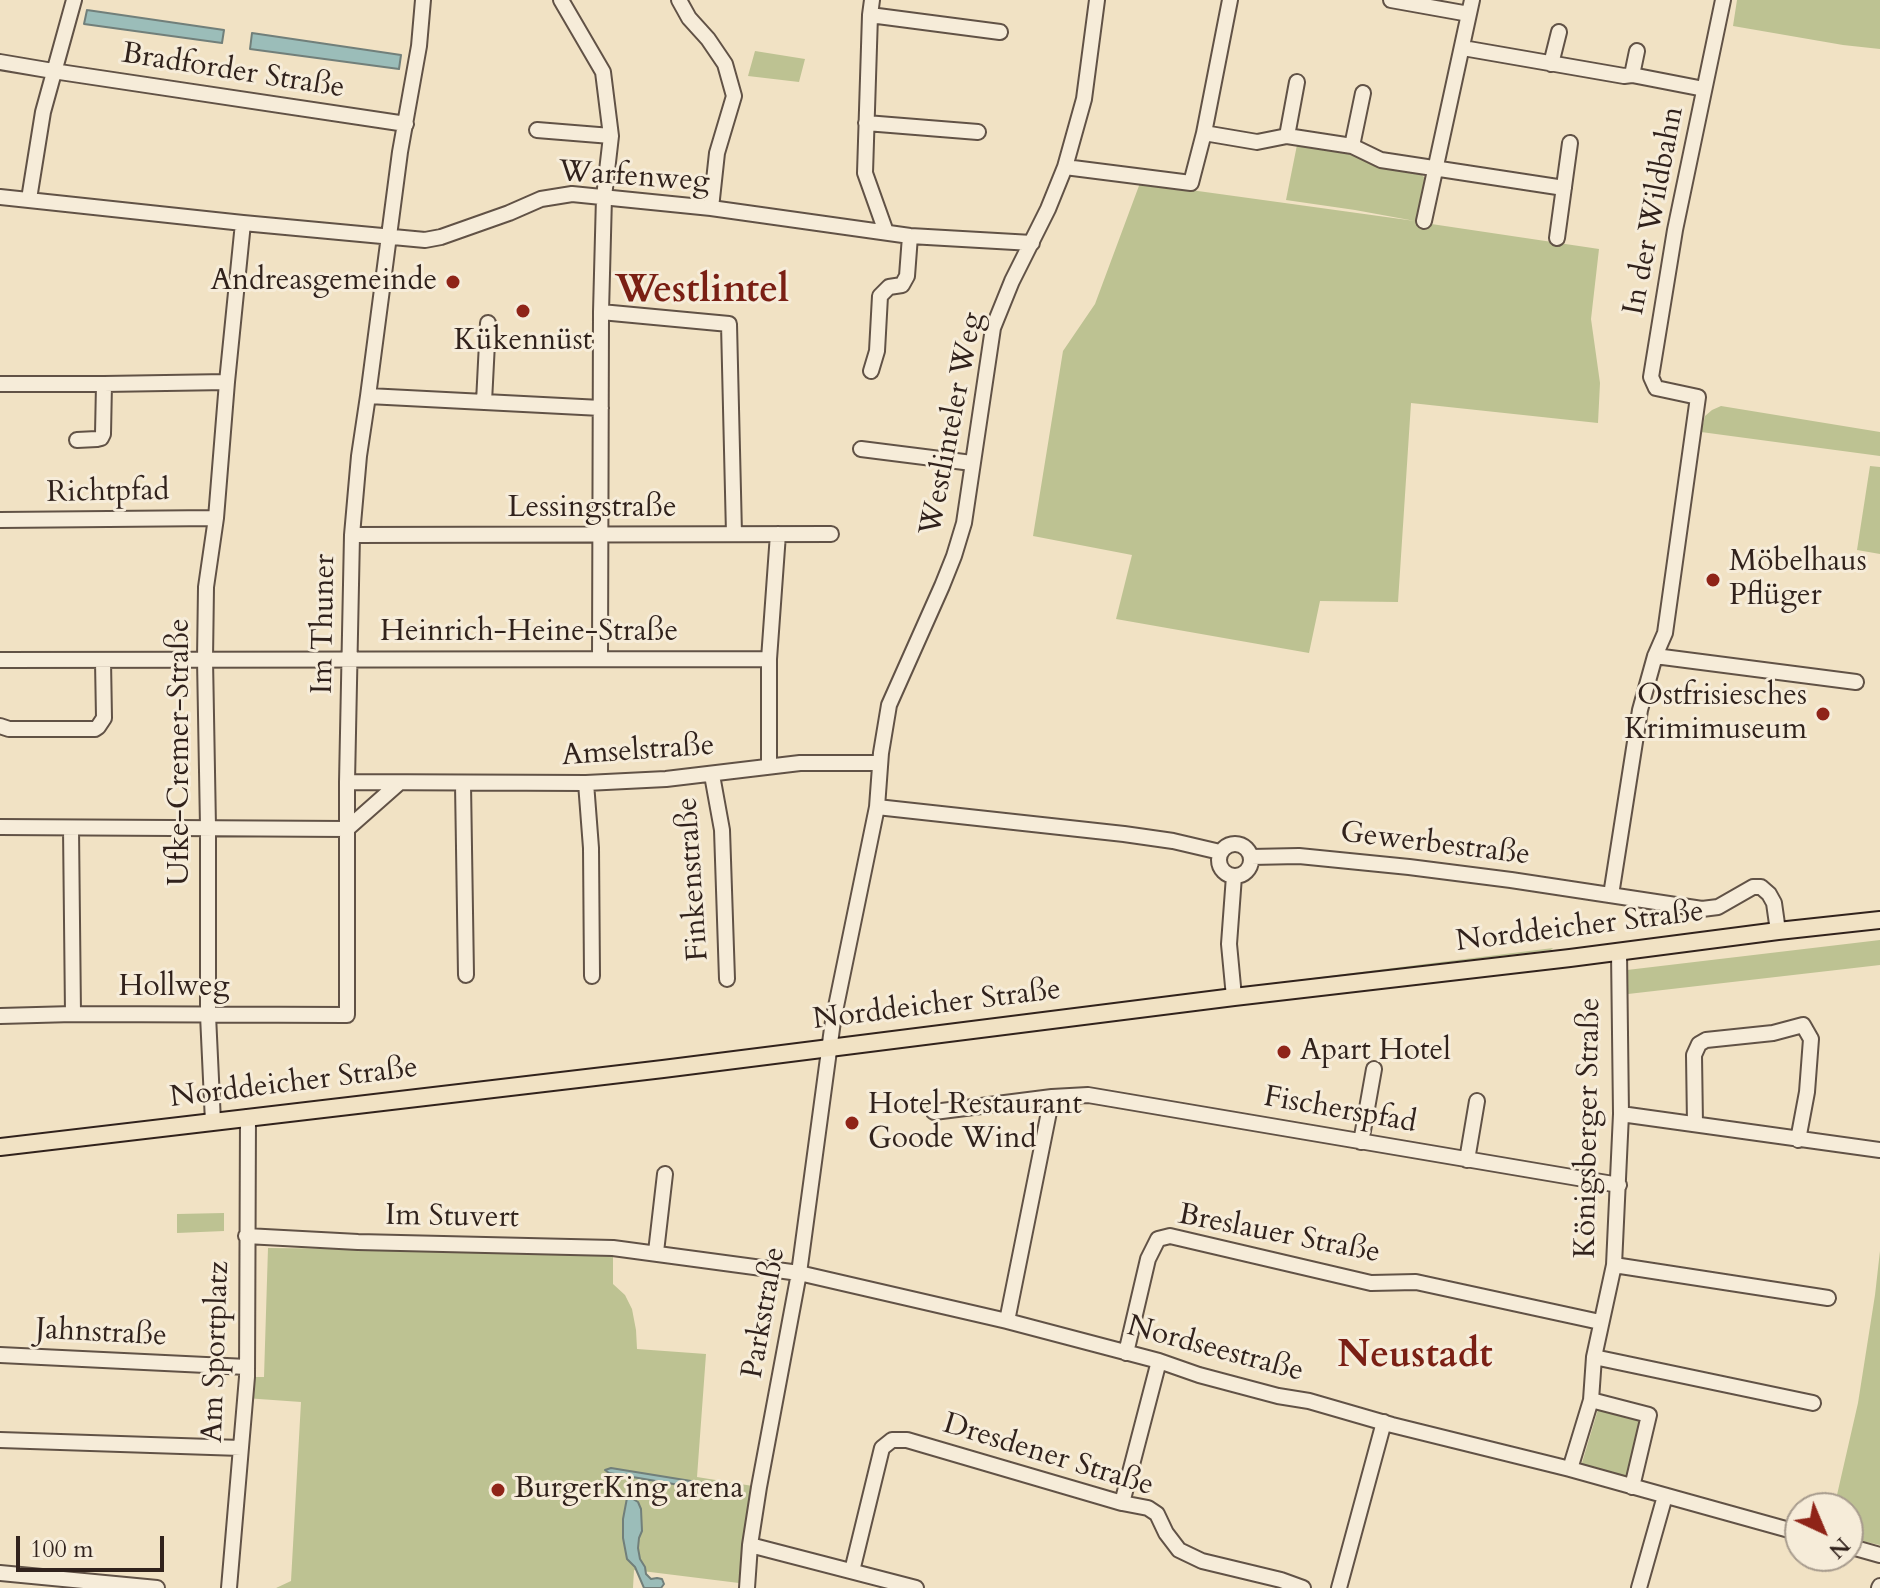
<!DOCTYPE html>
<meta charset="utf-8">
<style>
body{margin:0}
#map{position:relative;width:1880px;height:1588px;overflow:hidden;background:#f1e2c4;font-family:Cardo,serif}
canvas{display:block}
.north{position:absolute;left:1784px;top:1492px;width:80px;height:80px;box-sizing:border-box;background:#f6ecd9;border:2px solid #a79b8d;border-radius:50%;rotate:136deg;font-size:22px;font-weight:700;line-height:32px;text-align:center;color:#31221c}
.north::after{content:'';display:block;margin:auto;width:28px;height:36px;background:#8f2418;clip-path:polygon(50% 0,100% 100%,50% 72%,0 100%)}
.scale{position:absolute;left:16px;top:1536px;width:148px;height:36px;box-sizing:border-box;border:4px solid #31221c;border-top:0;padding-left:10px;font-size:24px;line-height:28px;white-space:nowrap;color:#31221c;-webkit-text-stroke:6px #f6ecd9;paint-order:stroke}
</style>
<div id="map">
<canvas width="1880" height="1588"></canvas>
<div class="north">N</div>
<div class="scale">100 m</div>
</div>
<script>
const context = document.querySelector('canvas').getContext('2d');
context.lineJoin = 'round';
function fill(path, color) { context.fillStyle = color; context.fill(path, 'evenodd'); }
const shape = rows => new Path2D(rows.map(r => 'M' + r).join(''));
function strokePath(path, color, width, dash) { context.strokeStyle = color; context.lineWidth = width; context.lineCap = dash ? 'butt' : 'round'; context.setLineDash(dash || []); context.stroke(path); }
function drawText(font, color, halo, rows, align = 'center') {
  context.font = font + ' Cardo,serif'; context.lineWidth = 6; context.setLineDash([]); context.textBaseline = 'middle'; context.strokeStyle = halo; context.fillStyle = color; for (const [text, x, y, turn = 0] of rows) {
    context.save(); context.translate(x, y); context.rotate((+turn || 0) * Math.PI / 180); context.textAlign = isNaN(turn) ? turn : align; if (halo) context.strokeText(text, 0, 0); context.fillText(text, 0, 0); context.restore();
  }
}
fill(shape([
 [1737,0,1880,0,1880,49,1843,45,1733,26],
 [755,51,805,59,799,82,748,76],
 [1297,145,1357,153,1419,172,1426,179,1418,222,1599,249,1591,319,1600,383,1598,423,1411,403,1398,602,1320,601,1309,653,1116,619,1132,555,1033,536,1063,351,1095,304,1140,183,1415,221,1355,210,1286,200],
 [1721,406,1880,432,1880,456,1701,432,1705,416,1712,410],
 [1870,466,1880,467,1880,554,1857,550],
 [1880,940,1880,965,1628,994,1627,970],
 [1553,948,1551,950,1387,970,1382,974,1266,987,1265,984],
 [224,1213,224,1231,177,1233,177,1214],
 [268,1248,474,1250,613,1254,613,1284,625,1295,632,1309,636,1330,637,1349,706,1354,697,1477,759,1487,747,1584,634,1570,633,1588,276,1588,291,1581,301,1402,245,1398,247,1377,264,1377],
 [1880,1251,1880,1545,1848,1538,1848,1508,1834,1508,1858,1403,1875,1295],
 [1599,1406,1646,1418,1631,1477,1581,1466]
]), '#bdc292');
const water = shape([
 [87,10,224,30,222,43,84,24,87,10],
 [252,33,401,55,399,69,250,49,252,33],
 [611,1468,734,1488,737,1492,732,1494,609,1473,605,1470,611,1468],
 [627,1498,633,1499,638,1502,641,1509,642,1531,639,1538,638,1548,640,1559,645,1567,646,1574,651,1579,657,1578,662,1579,664,1584,661,1588,644,1588,635,1567,627,1559,623,1538,623,1519,627,1498]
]);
fill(water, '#9bbdb9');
strokePath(water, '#717f7a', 2);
const minor = shape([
 [561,0,603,72,611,136,604,197,601,312,600,659],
 [679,0,689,18,708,39,725,64,734,96,717,153,711,208],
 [872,0,870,15,865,173,886,232],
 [1391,0,1469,14],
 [870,15,1000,32],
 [1463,48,1624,76,1632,75,1704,89],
 [0,62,53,71,406,124],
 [1551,64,1559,32],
 [1632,75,1637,51],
 [866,123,978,132],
 [537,130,611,136],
 [1204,133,1257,142,1287,136,1352,146,1381,160,1564,188],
 [1287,136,1297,82],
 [1352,146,1363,93],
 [1065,167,1191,183,1204,133,1230,0],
 [0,197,243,223,425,240,441,237,509,213,541,199,572,194,711,208,910,236,1032,243],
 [29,199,43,112,74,0],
 [1424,221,1472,0],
 [1557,238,1570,143],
 [601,312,729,324,734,534],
 [871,371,877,351,880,296,889,287,902,285,907,276,910,236],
 [0,384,104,384,103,434,101,438,97,439,77,440],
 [104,384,227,382],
 [368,396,601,408],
 [484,402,488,323],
 [861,449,972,463],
 [0,520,216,518],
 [352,535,831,534],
 [1655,656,1856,682],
 [0,660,769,659],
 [0,726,9,729,95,729,98,727,104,718,103,661],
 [769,766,769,659,778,534],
 [712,775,722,830,727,979],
 [347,782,586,783,666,779,800,763,880,763],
 [586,783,591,848,592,976],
 [463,784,466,975],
 [877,807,1124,834,1173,841,1220,852],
 [0,827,347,829,399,783],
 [71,828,73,1014],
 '1219 860a16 16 0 1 1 32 0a16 16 0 1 1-32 0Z',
 [1251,857,1299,856,1409,867,1511,880,1702,909,1718,907,1753,887,1761,887,1769,894,1774,903,1778,931],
 [1234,876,1229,944,1234,997],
 [1611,895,1640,710,1655,656,1665,633,1698,397,1656,388,1651,377,1675,230,1723,0],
 [0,1016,73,1014,347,1015,347,782,352,535,359,456,368,396,400,152,419,46,423,0],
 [934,1112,1052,1097,1088,1095,1619,1185],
 [1621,1114,1880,1150],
 [213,1122,208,1015,208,827,205,659,206,587,216,518,227,382,243,223],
 [1695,1124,1694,1055,1699,1044,1706,1040,1773,1033,1803,1025,1811,1039,1807,1092,1798,1140],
 [1361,1142,1374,1069],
 [1467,1160,1477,1101],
 [246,1236,358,1242,613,1248,799,1273,1007,1321,1159,1361,1199,1375,1278,1396,1309,1401,1392,1425,1570,1469,1800,1533],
 [656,1252,665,1174],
 [1614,1265,1828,1298],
 [1007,1321,1052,1097],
 [1126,1353,1148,1259,1158,1239,1170,1236,1371,1283,1416,1282,1600,1322],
 [0,1355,247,1367],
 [1594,1357,1813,1403],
 [1591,1400,1649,1415,1632,1487],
 [0,1440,241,1448],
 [1570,1469,1591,1400,1594,1357,1614,1265,1621,1114,1619,952],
 [1122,1503,1159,1361],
 [750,1545,916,1588],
 [1848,1546,1880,1555],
 [852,1571,882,1448,892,1440,907,1440,1122,1503,1148,1508,1157,1514,1166,1533,1179,1550,1202,1561,1281,1580,1303,1588],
 [0,1573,157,1588],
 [229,1588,247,1377,248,1117],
 [747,1588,750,1545,759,1487,799,1273,833,1021,877,807,881,753,889,705,942,586,954,556,964,523,993,328,1012,281,1048,209,1065,167,1084,99,1097,0],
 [1339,1588,1384,1422],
 [1639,1588,1665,1496],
 [1879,1588,1880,1586]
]);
const major = shape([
 [0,1147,663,1069,1234,997,1570,958,1778,931,1880,920]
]);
strokePath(minor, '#615246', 18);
strokePath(major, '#31221c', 20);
strokePath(minor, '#f6ecd9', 14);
strokePath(major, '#f1e2c4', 16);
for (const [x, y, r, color] of [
 [453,282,8,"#8f2418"],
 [523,311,8,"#8f2418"],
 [1713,580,8,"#8f2418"],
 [1823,714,8,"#8f2418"],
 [1284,1052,8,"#8f2418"],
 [852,1123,8,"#8f2418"],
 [498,1490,8,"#8f2418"]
]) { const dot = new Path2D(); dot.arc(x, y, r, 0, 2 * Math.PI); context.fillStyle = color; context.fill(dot); strokePath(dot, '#f6ecd9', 3); }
drawText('30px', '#31221c', '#f6ecd9', [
 ["Bradforder Straße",233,72,9],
 ["Warfenweg",634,178,4],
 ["In der Wildbahn",1655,211,-79],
 ["Westlinteler Weg",953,424,-79],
 ["Richtpfad",108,493,-1],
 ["Lessingstraße",592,509],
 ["Im Thuner",325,624,-89],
 ["Heinrich-Heine-Straße",529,633],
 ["Ufke-Cremer-Straße",181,752,-90],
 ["Amselstraße",638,752,-4],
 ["Gewerbestraße",1435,845,7],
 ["Finkenstraße",694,879,-94],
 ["Norddeicher Straße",1580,928,-7],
 ["Hollweg",174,988],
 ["Norddeicher Straße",937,1006,-7],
 ["Norddeicher Straße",294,1084,-7],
 ["Fischerspfad",1340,1111,10],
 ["Königsberger Straße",1589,1128,-89],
 ["Im Stuvert",452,1218,1],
 ["Breslauer Straße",1279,1235,11],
 ["Parkstraße",765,1313,-80],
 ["Jahnstraße",101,1334,3],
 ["Nordseestraße",1215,1350,15],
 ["Am Sportplatz",217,1352,-88],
 ["Dresdener Straße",1048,1456,17]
]);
drawText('30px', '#31221c', '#f6ecd9', [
 ["Andreasgemeinde",437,282,"right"],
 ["Kükennüst",523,342,"center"],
 ["Möbelhaus",1729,563],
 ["Pflüger",1729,597],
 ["Ostfrisiesches",1807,697,"right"],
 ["Krimimuseum",1807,731,"right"],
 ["Apart Hotel",1300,1052],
 ["Hotel Restaurant",868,1106],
 ["Goode Wind",868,1140],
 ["BurgerKing arena",514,1490]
], 'left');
drawText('bold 38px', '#7a1f14', '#f6ecd9', [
 ["Westlintel",702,292],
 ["Neustadt",1415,1357]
]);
</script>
